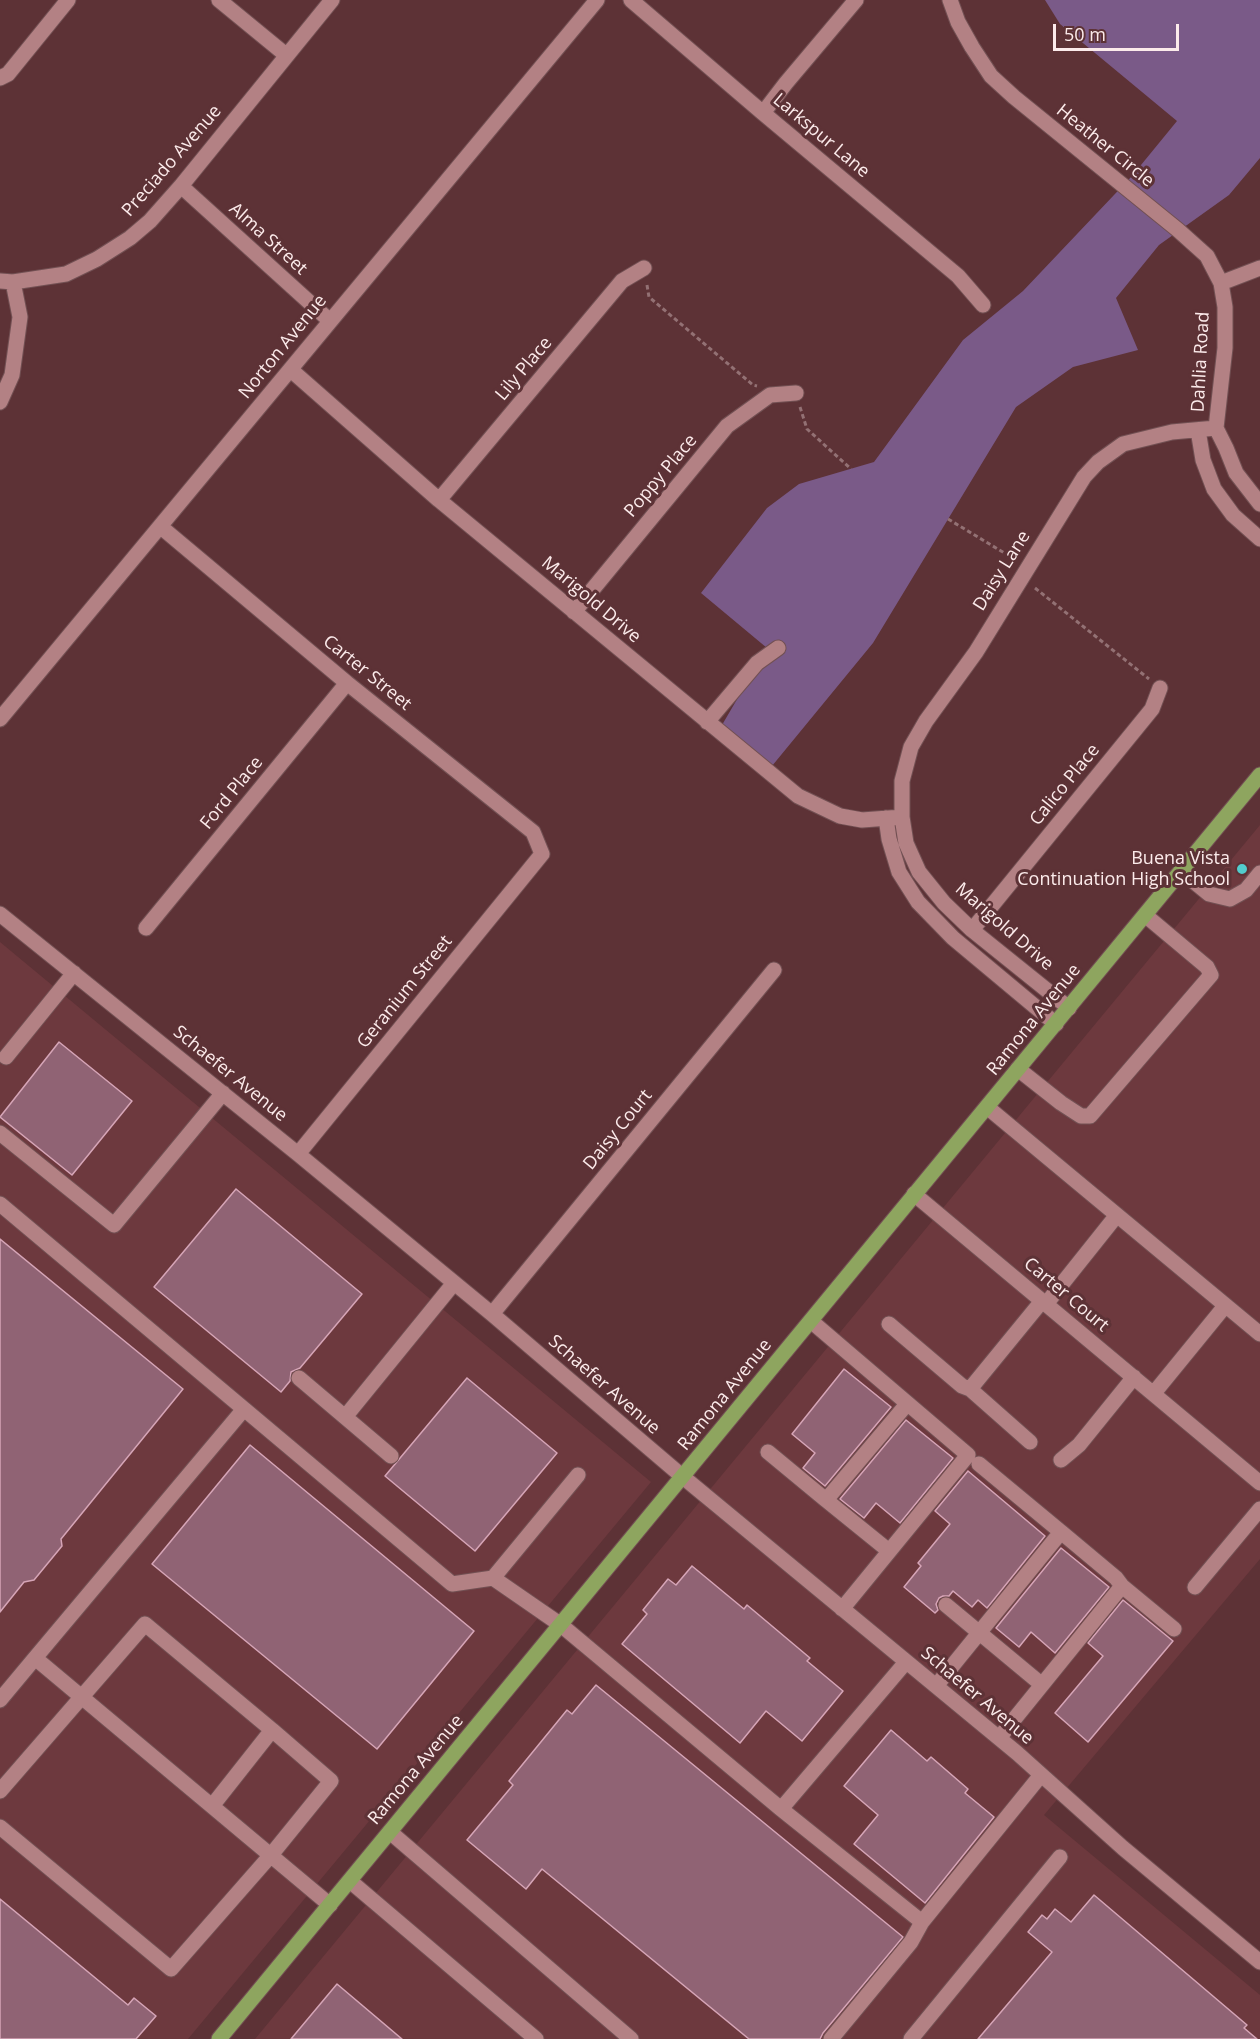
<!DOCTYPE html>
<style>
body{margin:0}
#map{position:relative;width:1260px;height:2039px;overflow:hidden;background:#5d3236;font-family:"Open Sans",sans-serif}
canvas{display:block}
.scale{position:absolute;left:1053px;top:24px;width:126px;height:27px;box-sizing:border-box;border:3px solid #fcebeb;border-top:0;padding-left:8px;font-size:18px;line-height:21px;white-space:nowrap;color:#fcebeb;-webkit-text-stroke:4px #5d3236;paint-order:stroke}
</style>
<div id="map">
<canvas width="1260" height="2039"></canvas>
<div class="scale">50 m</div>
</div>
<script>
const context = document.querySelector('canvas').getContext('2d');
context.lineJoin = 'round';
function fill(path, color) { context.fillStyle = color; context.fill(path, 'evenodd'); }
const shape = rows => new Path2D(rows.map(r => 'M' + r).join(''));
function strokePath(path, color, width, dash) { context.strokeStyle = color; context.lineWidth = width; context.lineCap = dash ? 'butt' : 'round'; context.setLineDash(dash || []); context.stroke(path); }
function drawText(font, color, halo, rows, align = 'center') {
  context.font = font + ' "Open Sans",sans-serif'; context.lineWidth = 6; context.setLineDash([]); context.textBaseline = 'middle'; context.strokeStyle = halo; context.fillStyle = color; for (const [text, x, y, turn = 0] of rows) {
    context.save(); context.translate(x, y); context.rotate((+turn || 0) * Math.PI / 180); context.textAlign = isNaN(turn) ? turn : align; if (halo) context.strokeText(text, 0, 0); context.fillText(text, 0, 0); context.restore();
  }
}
fill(shape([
 [1260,825,1260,1559,1044,1815,1260,1995,1260,2039,255,2039],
 [0,942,651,1482,188,2039,0,2039]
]), '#6d393e');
fill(shape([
 [1045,0,1260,0,1260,158,1229,195,1159,245,1116,298,1138,350,1073,367,1016,407,873,643,772,766,722,725,767,648,701,593,767,508,799,484,874,462,963,340,1023,291,1132,176,1177,121,1060,24]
]), '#7a5a88');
const building = shape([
 [59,1042,132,1101,72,1175,0,1117,59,1042],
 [236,1189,362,1294,300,1368,291,1372,290,1381,281,1392,154,1287,236,1189],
 [0,1239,183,1389,61,1539,62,1546,34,1580,24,1582,0,1612,0,1239],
 [844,1369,891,1407,825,1486,803,1468,815,1453,792,1434,844,1369],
 [467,1378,557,1453,475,1551,385,1476,467,1378],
 [906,1420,953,1458,900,1523,876,1503,864,1518,840,1499,906,1420],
 [250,1445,474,1631,377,1749,152,1564,250,1445],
 [968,1471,1045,1536,987,1608,978,1600,972,1607,953,1591,949,1596,943,1596,939,1598,936,1604,938,1610,935,1613,904,1587,921,1566,918,1563,950,1524,935,1511,968,1471],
 [1061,1548,1109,1587,1055,1653,1031,1632,1019,1647,996,1628,1061,1548],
 [692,1566,744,1609,747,1605,810,1658,807,1661,843,1691,802,1741,766,1711,740,1743,622,1644,647,1614,643,1610,668,1579,676,1585,692,1566],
 [1123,1600,1173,1641,1088,1742,1055,1713,1103,1656,1088,1643,1123,1600],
 [596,1685,903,1937,823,2033,820,2039,749,2039,542,1869,526,1889,467,1840,513,1785,509,1781,567,1710,572,1714,596,1685],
 [891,1730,927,1761,931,1757,968,1789,965,1793,994,1817,925,1903,854,1844,878,1815,844,1786,891,1730],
 [1094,1895,1247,2025,1244,2028,1257,2039,978,2039,1052,1952,1028,1932,1042,1915,1047,1919,1055,1909,1071,1922,1094,1895],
 [0,1899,128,2005,134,1998,156,2016,136,2039,0,2039,0,1899],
 [337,1984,402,2039,291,2039,337,1984]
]);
fill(building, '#906374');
strokePath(building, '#d6a5b7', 1.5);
const minor = shape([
 [219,0,286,55],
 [631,0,763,113,958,276,983,305],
 [950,0,958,22,972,47,991,76,1014,97,1178,230,1207,256,1221,283,1260,268],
 [0,78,8,74,68,0],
 [763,113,786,83,856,0],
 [181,186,329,320],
 [0,281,13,282,66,274,97,259,130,238,150,221,181,186,332,0],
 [1221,283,1225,307,1225,348,1216,428,1226,448,1236,473,1260,504],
 [291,370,439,500,798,796,840,816,862,820,902,817],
 [0,402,12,375,20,317,13,282],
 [1198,430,1203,460,1214,489,1233,515,1260,539],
 [439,500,622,281,644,268],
 [161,527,347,683,533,832,542,854,298,1154],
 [574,612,727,426,770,395,796,393],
 [0,719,597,0],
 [707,722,757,663,778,648],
 [886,818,889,839,899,872,918,902,953,938,1056,1024],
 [1181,871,1209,894,1230,899,1246,890,1260,873],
 [0,914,298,1154,492,1314,683,1477,1017,1753,1123,1848,1260,1962],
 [146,928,347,683],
 [972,930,1152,709,1160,688],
 [1069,1008,972,930,944,903,919,872,906,843,902,817,902,781,911,747,926,721,976,652,1084,477,1098,462,1123,444,1172,432,1216,428],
 [6,1057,74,973],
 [1018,1069,1061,1103,1081,1116,1090,1116,1211,975,1207,967,1145,915],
 [987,1107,1260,1334],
 [0,1133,114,1225,223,1093],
 [914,1194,1260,1483],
 [0,1204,244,1409],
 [1046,1304,1117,1215],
 [492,1314,774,970],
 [811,1321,968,1455,842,1609],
 [889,1324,962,1386,970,1389,1030,1442],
 [299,1378,391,1456],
 [970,1389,1042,1301],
 [1154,1393,1225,1306],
 [345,1417,454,1283],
 [768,1452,826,1500],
 [1061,1460,1079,1445,1134,1377],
 [979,1464,1061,1532],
 [889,1551,826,1500,907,1404],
 [493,1578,578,1475],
 [1195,1587,1260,1509],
 [946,1605,1041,1684],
 [936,1686,1061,1532,1116,1578,1122,1586,1174,1629],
 [0,1700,35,1658],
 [999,1738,1122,1586],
 [0,1791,145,1624,272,1730,212,1806],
 [781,1809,906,1662],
 [0,1827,171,1969,271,1855,331,1781,272,1730],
 [390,1832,631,2039],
 [350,1881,536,2039],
 [330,1905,35,1658,244,1409,452,1584,493,1578,561,1625,781,1809,922,1922],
 [831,2039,911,1942,922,1922,1041,1775],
 [911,2039,1060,1857]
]);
const major = shape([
 [219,2039,1260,775]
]);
strokePath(minor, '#725053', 17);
strokePath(major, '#725053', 17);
strokePath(shape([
 [647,285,649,297,753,385,757,386],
 [800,407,807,429,851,469],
 [948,519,1011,557,1014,562],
 [1035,588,1149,679]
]), '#937174', 3, [4.5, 3]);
strokePath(minor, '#b38184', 15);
strokePath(major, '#8ea55f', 15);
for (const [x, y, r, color] of [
 [1242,869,6,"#52cdcd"]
]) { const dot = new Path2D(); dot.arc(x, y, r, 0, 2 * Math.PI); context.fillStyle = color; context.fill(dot); strokePath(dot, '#5d3236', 2); }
drawText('18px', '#fcebeb', '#5d3236', [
 ["Larkspur Lane",821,136,40],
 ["Heather Circle",1105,146,39],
 ["Preciado Avenue",172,161,-49],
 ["Alma Street",268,239,42],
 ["Norton Avenue",283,347,-51],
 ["Dahlia Road",1201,362,-87],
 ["Lily Place",524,369,-50],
 ["Poppy Place",661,476,-50],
 ["Daisy Lane",1002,571,-58],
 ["Marigold Drive",591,600,40],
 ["Carter Street",367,673,39],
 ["Calico Place",1065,785,-51],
 ["Ford Place",232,793,-51],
 ["Marigold Drive",1004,927,41],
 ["Geranium Street",405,992,-51],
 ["Ramona Avenue",1034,1020,-51],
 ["Schaefer Avenue",230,1074,39],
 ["Daisy Court",618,1130,-51],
 ["Carter Court",1066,1295,40],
 ["Schaefer Avenue",604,1385,41],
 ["Ramona Avenue",725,1395,-51],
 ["Schaefer Avenue",977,1696,40],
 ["Ramona Avenue",416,1770,-50]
]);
drawText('18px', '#fcebeb', '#5d3236', [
 ["Buena Vista",1230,859],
 ["Continuation High School",1230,880]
], 'right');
</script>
